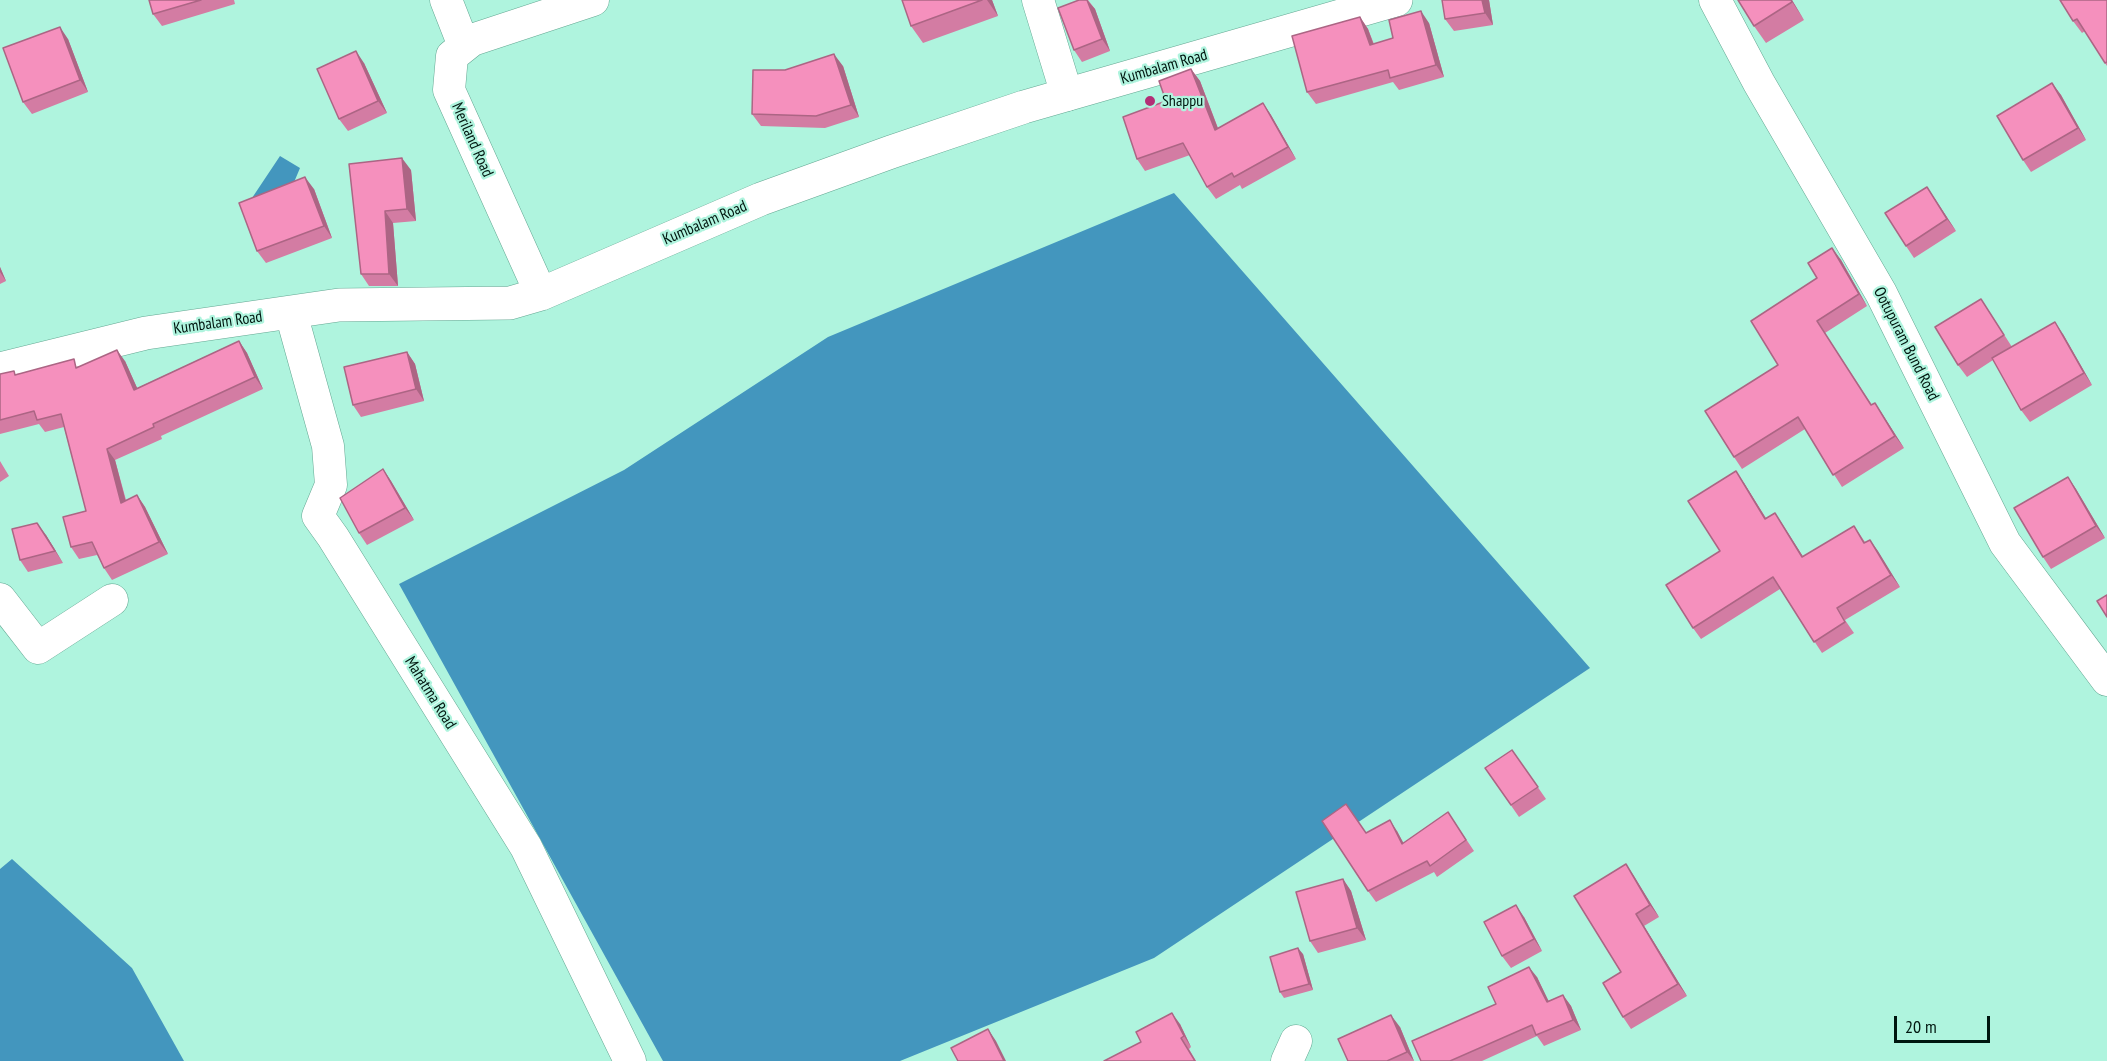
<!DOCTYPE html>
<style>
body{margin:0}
#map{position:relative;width:2107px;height:1061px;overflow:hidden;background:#aff4de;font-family:"PT Sans Narrow",sans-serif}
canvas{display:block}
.scale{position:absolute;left:1894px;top:1016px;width:96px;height:27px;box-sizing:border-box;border:3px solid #00160f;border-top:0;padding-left:8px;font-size:18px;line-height:21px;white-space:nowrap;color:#00160f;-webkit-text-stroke:4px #aff4de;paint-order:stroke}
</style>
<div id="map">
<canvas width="2107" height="1061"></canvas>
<div class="scale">20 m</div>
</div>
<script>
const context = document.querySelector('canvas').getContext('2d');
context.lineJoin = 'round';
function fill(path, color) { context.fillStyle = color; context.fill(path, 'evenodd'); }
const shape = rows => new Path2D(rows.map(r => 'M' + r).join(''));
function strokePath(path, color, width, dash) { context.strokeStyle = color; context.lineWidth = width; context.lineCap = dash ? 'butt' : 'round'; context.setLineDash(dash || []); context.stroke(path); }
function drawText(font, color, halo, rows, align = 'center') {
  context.font = font + ' "PT Sans Narrow",sans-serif'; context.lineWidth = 4.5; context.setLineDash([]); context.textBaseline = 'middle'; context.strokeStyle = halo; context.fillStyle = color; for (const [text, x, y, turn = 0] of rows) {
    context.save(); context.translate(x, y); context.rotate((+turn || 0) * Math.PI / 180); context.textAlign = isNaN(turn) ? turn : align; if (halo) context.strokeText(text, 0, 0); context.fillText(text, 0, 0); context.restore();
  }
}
fill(shape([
 [280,156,300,168,287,199,252,198],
 [1174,193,1590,668,1154,958,900,1061,663,1061,399,584,624,470,828,337],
 [12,859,132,968,184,1061,0,1061,0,869]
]), '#4396be');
const minor = shape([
 [446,0,464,46],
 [1038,0,1067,95],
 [1715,0,1759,83,1881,293,2005,543,2107,680],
 [541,294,449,90,452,56,472,40,593,0],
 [291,313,328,446,331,485,318,516,333,537,526,847,630,1061],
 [0,599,38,648,112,600],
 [1287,1061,1296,1041]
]);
const major = shape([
 [0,369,146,333,339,305,510,303,541,294,761,199,891,152,1024,107,1396,0]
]);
strokePath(minor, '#63a792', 33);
strokePath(major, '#63a792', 34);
strokePath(minor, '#fff', 32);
strokePath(major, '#fff', 33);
fill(shape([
 [149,0,234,0,235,4,162,26,153,14],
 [902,0,992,0,998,16,923,43,911,26],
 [1079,0,1088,0,1095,9,1110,51,1082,62,1074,50],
 [1442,0,1489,0,1493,25,1454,31,1445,19],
 [1792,0,1804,20,1766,43,1754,26],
 [2107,0,2107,66,2085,31,2082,33,2073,21],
 [1360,17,1368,29,1374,44,1393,38,1429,23,1444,77,1399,90,1393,82,1316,104,1307,92],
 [68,39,88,92,32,114,23,102],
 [364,63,387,113,348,131,339,119],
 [843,66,859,117,825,128,761,126,752,114,785,70],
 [1191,69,1200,81,1218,128,1263,103,1271,115,1296,159,1242,189,1240,185,1216,199,1207,187,1190,155,1145,171,1137,159,1166,101],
 [2052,83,2061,95,2086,140,2031,172,2023,160],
 [349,164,411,170,416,221,393,223,398,286,369,286,361,274],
 [314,189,332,238,266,263,257,251],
 [1935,199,1956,231,1914,258,1906,246],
 [1832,248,1841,260,1867,306,1825,333,1872,405,1875,403,1904,448,1842,487,1805,429,1742,469,1734,457,1778,365],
 [0,267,6,281,0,284],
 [1989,311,2012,347,2063,334,2092,385,2030,422,2021,410,1993,360,1967,377,1958,365],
 [239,341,247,353,263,389,161,436,162,439,115,460,126,500,137,495,145,507,168,554,112,580,104,568,97,555,79,559,71,547,86,511,64,427,45,432,39,424,0,434,0,374,16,374,125,361,137,388],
 [407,352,415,364,424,401,361,417,353,405],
 [0,461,9,476,0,482],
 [383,469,391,481,414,520,367,545,359,533],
 [2068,477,2076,489,2105,538,2051,569,2043,557],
 [1744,483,1766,518,1775,513,1803,557,1854,526,1865,542,1870,540,1900,587,1845,620,1854,633,1822,653,1780,589,1701,639,1693,628],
 [46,535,63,563,28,572,20,560],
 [1512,750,1546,799,1519,817,1485,768],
 [1448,812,1474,851,1437,877,1434,872,1376,902,1368,891,1366,832,1397,831,1403,843],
 [1626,864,1659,917,1644,926,1687,996,1631,1029,1623,1017,1621,972],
 [1343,879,1351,891,1366,940,1318,953,1310,941],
 [1524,917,1542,951,1511,968,1502,956],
 [1303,954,1313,990,1284,998,1280,992],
 [1537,977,1548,1001,1563,995,1571,1006,1581,1030,1544,1046,1537,1036,1482,1061,1421,1061,1496,1004],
 [1180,1024,1191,1047,1189,1049,1196,1061,1104,1061],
 [1400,1027,1414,1061,1348,1061]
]), '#d37ca3');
fill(shape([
 [987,0,992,0,998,16],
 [1087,0,1095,9,1110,51,1102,39],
 [1482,0,1489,0,1493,25,1485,13],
 [1791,0,1792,0,1804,20],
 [1421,11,1429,23,1444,77,1436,65],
 [1360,17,1368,29,1378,57,1370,45],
 [60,27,68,39,88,92,80,80],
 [356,51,364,63,387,113,378,101],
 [834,54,843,66,859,117,851,105],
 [1191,69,1200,81,1223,142,1215,130],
 [2052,83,2061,95,2086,140,2078,128],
 [1263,103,1271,115,1296,159,1288,147],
 [402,158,411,170,416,221,407,209],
 [305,177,314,189,332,238,324,226],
 [1927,187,1935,199,1956,231,1947,219],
 [385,211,393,223,398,286,389,274],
 [1832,248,1841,260,1867,306,1859,294],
 [0,267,6,281,0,272],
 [2055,322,2063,334,2092,385,2084,373],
 [239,341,247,353,263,389,255,377],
 [117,350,125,361,143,401,134,390],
 [407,352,415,364,424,401,416,389],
 [1875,403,1883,415,1904,448,1895,436],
 [107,449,115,460,129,514,121,503],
 [383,469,391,481,414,520,405,508],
 [1736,471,1744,483,1773,530,1765,519],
 [2068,477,2076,489,2105,538,2096,526],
 [137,495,145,507,168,554,159,542],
 [1775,513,1783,525,1811,569,1802,557],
 [37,523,46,535,63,563,55,551],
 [1870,540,1878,551,1900,587,1891,575],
 [1390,820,1397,831,1410,855,1402,844],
 [1626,864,1634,876,1659,917,1650,905],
 [1343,879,1351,891,1366,940,1357,928],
 [1516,905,1524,917,1542,951,1534,939],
 [1636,914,1644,926,1687,996,1678,984],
 [1298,948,1303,954,1313,990,1309,984],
 [1529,967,1537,977,1554,1012,1547,1002],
 [1563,995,1571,1006,1581,1030,1573,1020],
 [1172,1013,1180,1024,1191,1047,1184,1036],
 [1391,1015,1400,1027,1414,1061,1407,1052],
 [988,1029,996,1041,1006,1061,1004,1061]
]), '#ac6584');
const building = shape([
 [149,0,201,0,153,14,149,0],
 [902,0,982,0,911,26,902,0],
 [1079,0,1087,0,1102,39,1074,50,1058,8,1079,0],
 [1442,0,1482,0,1485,13,1445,19,1442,0],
 [1738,0,1791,0,1792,2,1754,26,1738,0],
 [2060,0,2107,0,2107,62,2105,63,2077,19,2073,21,2060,0],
 [1421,11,1436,65,1390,78,1388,70,1307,92,1292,36,1360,17,1370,45,1393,38,1389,20,1421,11],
 [60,27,80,80,23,102,3,48,60,27],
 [356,51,378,101,339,119,317,69,356,51],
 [834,54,851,105,816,116,752,114,753,70,785,70,834,54],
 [1191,69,1215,130,1263,103,1288,147,1234,177,1232,173,1207,187,1183,143,1137,159,1123,117,1166,101,1159,81,1191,69],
 [2052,83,2078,128,2023,160,1997,116,2052,83],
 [402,158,407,209,385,211,389,274,361,274,349,164,402,158],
 [305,177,324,226,257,251,239,203,305,177],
 [1927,187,1947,219,1906,246,1885,213,1927,187],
 [1832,248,1859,294,1817,321,1871,405,1875,403,1895,436,1833,475,1798,417,1734,457,1705,411,1778,365,1751,321,1817,278,1808,263,1832,248],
 [1981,299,2004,335,1958,365,1935,327,1981,299],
 [2055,322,2084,373,2021,410,1992,358,2055,322],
 [239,341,255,377,153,424,154,427,107,449,121,503,137,495,159,542,104,568,92,542,71,547,63,517,86,511,61,414,37,420,34,411,0,420,0,374,14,371,15,375,74,359,76,368,117,350,134,390,239,341],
 [407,352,416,389,353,405,344,367,407,352],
 [383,469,405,508,359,533,340,498,383,469],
 [1736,471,1765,519,1775,513,1802,557,1854,526,1864,543,1870,540,1891,575,1837,608,1845,622,1814,642,1773,577,1693,628,1666,585,1720,551,1688,501,1736,471],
 [2068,477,2096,526,2043,557,2014,508,2068,477],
 [37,523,55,551,20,560,12,529,37,523],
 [2107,595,2107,617,2097,601,2107,595],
 [1512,750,1538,787,1511,805,1485,768,1512,750],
 [1346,804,1366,833,1390,820,1402,844,1448,812,1466,840,1430,866,1427,861,1368,891,1322,821,1346,804],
 [1626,864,1650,905,1636,914,1678,984,1623,1017,1603,983,1621,972,1574,896,1626,864],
 [1343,879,1357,928,1310,941,1296,892,1343,879],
 [1516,905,1534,939,1502,956,1484,922,1516,905],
 [1298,948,1309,984,1280,992,1270,957,1298,948],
 [1529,967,1547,1002,1563,995,1573,1020,1536,1035,1532,1025,1450,1061,1421,1061,1412,1041,1496,1004,1488,987,1529,967],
 [1172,1013,1184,1036,1181,1038,1195,1061,1104,1061,1141,1042,1136,1032,1172,1013],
 [1391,1015,1407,1052,1387,1061,1348,1061,1338,1039,1391,1015],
 [988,1029,1004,1061,958,1061,951,1048,988,1029]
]);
fill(building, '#f590bd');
strokePath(building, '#ac6584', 1.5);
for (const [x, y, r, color] of [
 [1150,101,6,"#b32f76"]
]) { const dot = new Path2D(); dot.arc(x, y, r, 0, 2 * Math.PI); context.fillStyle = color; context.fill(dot); strokePath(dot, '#aff4de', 2); }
drawText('16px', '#00160f', '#aff4de', [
 ["Kumbalam Road",1164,67,-16],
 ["Meriland Road",472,140,66],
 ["Kumbalam Road",705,223,-23],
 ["Kumbalam Road",218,323,-8],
 ["Ootupuram Bund Road",1906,344,63],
 ["Mahatma Road",430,693,58]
]);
drawText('16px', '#00160f', '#aff4de', [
 ["Shappu",1162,101]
], 'left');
</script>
